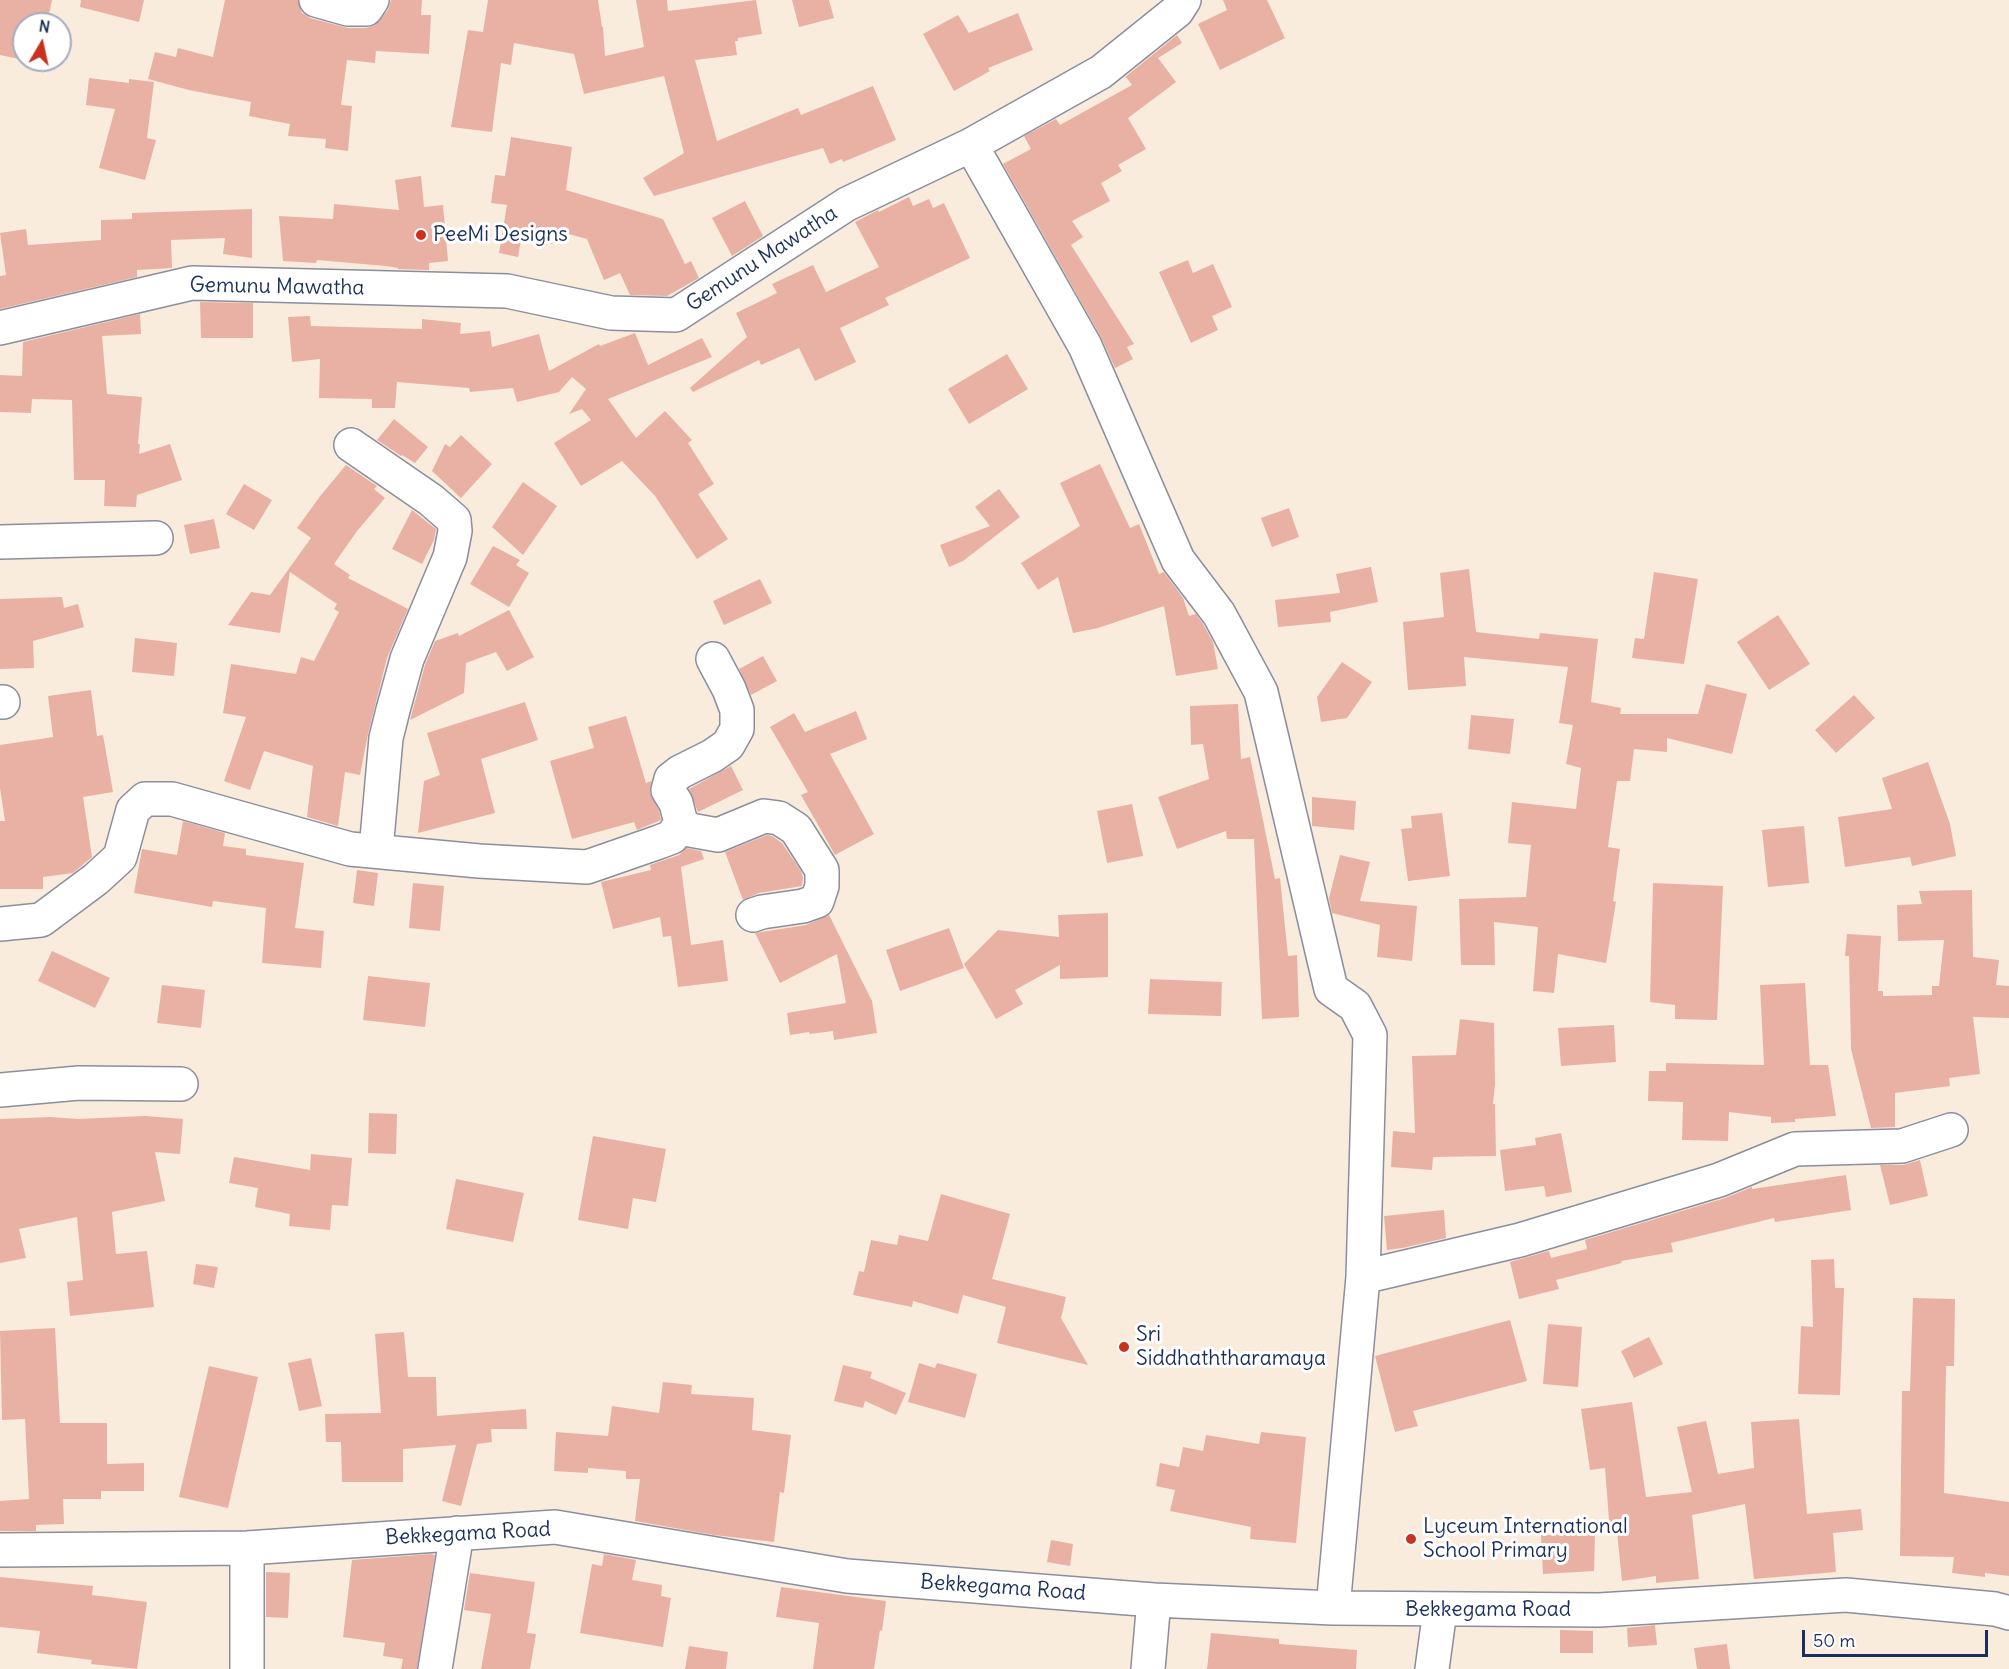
<!DOCTYPE html>
<style>
body{margin:0}
#map{position:relative;width:2009px;height:1669px;overflow:hidden;background:#f9ecdd;font-family:Delius,sans-serif}
canvas{display:block}
.north{position:absolute;left:12px;top:12px;width:60px;height:60px;box-sizing:border-box;background:#fff;border:2px solid #a4acbf;border-radius:50%;rotate:9deg;font-size:16px;font-weight:700;line-height:24px;text-align:center;color:#1b2f5e}
.north::after{content:'';display:block;margin:auto;width:21px;height:27px;background:#c8321e;clip-path:polygon(50% 0,100% 100%,50% 72%,0 100%)}
.scale{position:absolute;left:1802px;top:1630px;width:186px;height:27px;box-sizing:border-box;border:3px solid #1b2f5e;border-top:0;padding-left:8px;font-size:18px;line-height:21px;white-space:nowrap;color:#1b2f5e;-webkit-text-stroke:4px #fff;paint-order:stroke}
</style>
<div id="map">
<canvas width="2009" height="1669"></canvas>
<div class="north">N</div>
<div class="scale">50 m</div>
</div>
<script>
const context = document.querySelector('canvas').getContext('2d');
context.lineJoin = 'round';
function fill(path, color) { context.fillStyle = color; context.fill(path, 'evenodd'); }
const shape = rows => new Path2D(rows.map(r => 'M' + r).join(''));
function strokePath(path, color, width, dash) { context.strokeStyle = color; context.lineWidth = width; context.lineCap = dash ? 'butt' : 'round'; context.setLineDash(dash || []); context.stroke(path); }
function drawText(font, color, halo, rows, align = 'center') {
  context.font = font + ' Delius,sans-serif'; context.lineWidth = 6; context.setLineDash([]); context.textBaseline = 'middle'; context.strokeStyle = halo; context.fillStyle = color; for (const [text, x, y, turn = 0] of rows) {
    context.save(); context.translate(x, y); context.rotate((+turn || 0) * Math.PI / 180); context.textAlign = isNaN(turn) ? turn : align; if (halo) context.strokeText(text, 0, 0); context.fillText(text, 0, 0); context.restore();
  }
}
fill(shape([
 [0,0,52,0,47,24,24,24,24,60,0,55],
 [81,0,144,0,139,22,80,7],
 [225,0,298,0,302,13,310,18,348,28,366,28,375,25,388,10,391,0,422,0,421,15,431,15,429,54,376,51,375,63,347,60,341,105,352,106,348,151,325,148,326,139,288,136,290,124,249,116,251,102,189,90,148,79,155,52,176,57,178,48,213,57],
 [488,0,598,0,602,27,603,27,605,56,644,47,636,0,667,0,668,11,756,0,762,34,738,38,738,41,735,41,737,55,695,60,717,141,798,108,801,115,873,86,896,140,843,162,842,159,830,164,823,148,654,196,643,178,684,153,664,76,584,94,574,54,514,43,511,65,501,63,492,132,451,127,468,30,483,32],
 [792,0,829,0,834,18,799,27],
 [1223,0,1267,0,1285,38,1220,70,1198,24,1227,10],
 [1018,13,1033,50,988,68,990,71,954,91,923,34,958,15,969,33],
 [1177,35,1182,43,1158,58,1176,82,1128,118,1146,149,1118,165,1122,171,1101,183,1110,201,1072,221,1083,237,1071,245,1134,344,1127,347,1133,359,1115,368,1101,337,1003,164,1031,149,1024,136,1056,119,1060,125,1132,85,1126,77,1124,78],
 [89,78,129,83,129,79,154,82,147,138,156,140,145,180,99,168,115,109,86,105],
 [511,137,572,147,566,190,663,219,685,264,691,261,699,278,667,296,630,295,620,273,604,280,587,239,554,230,552,244,521,239,518,257,499,253,507,205,491,203,495,175,505,176],
 [421,176,424,207,443,205,448,261,429,263,429,270,398,269,398,268,386,266,317,260,316,263,283,261,279,216,333,219,334,204,399,210,395,180],
 [909,197,913,206,929,199,933,208,944,203,970,258,885,298,889,305,840,328,856,362,815,381,799,348,761,365,759,360,693,392,690,388,747,337,736,313,777,293,772,284,813,265,826,292,879,267,855,222,878,210,879,212],
 [745,201,763,236,732,256,712,218],
 [252,209,252,258,223,254,225,238,171,240,172,268,137,270,137,277,0,309,0,276,6,275,0,233,26,229,28,245,101,240,101,220,132,219,132,213],
 [1188,260,1193,273,1213,264,1232,307,1212,316,1218,330,1191,343,1159,272],
 [200,302,253,303,253,338,201,338],
 [140,314,141,334,102,336,107,394,142,397,138,444,140,444,139,454,170,444,182,480,137,495,136,507,104,506,105,480,74,480,72,400,32,399,31,413,0,412,0,375,22,376,23,342],
 [310,316,311,326,422,329,422,319,461,323,460,334,490,331,492,347,539,334,549,371,599,344,600,346,635,333,648,365,702,338,712,357,608,399,636,438,665,411,692,440,688,443,714,484,698,494,728,539,697,559,655,496,622,461,581,486,554,443,591,420,582,409,569,414,586,389,572,377,559,392,517,402,513,388,470,392,469,388,397,382,395,408,372,408,372,399,319,398,320,359,292,362,288,317],
 [1007,354,1028,389,969,424,948,389],
 [394,419,428,447,415,463,402,455,401,456,377,440],
 [461,435,492,464,461,498,432,471,445,444,450,447],
 [1100,464,1130,528,1139,524,1159,574,1164,572,1183,598,1189,616,1196,614,1203,624,1213,642,1218,669,1176,676,1164,606,1098,628,1073,633,1058,577,1038,590,1021,563,1080,526,1060,483],
 [346,465,377,486,374,489,385,498,357,531,334,564,350,575,348,578,408,609,387,658,368,734,360,775,345,772,338,826,307,817,313,766,264,751,250,790,224,781,246,717,223,713,231,664,296,674,301,657,314,661,339,612,334,609,337,604,290,572,280,633,228,625,251,592,270,595,311,538,297,528,321,495],
 [523,482,557,506,523,555,492,527],
 [244,484,272,500,254,530,226,514],
 [999,489,1020,517,963,561,949,567,940,545,990,526,975,507],
 [1289,508,1299,537,1272,547,1261,518],
 [412,510,436,529,434,540,422,564,392,549],
 [214,519,220,548,190,554,184,525],
 [493,546,520,560,516,565,529,573,509,607,470,584],
 [1371,567,1378,602,1330,612,1331,622,1278,627,1275,600,1340,593,1336,574],
 [1469,569,1476,632,1539,639,1540,633,1598,639,1591,702,1621,708,1620,714,1698,714,1706,684,1747,694,1732,754,1667,738,1667,752,1634,749,1630,781,1617,781,1608,847,1620,849,1613,901,1616,902,1606,963,1558,954,1554,993,1533,991,1538,927,1494,922,1495,965,1461,965,1459,899,1526,897,1531,845,1508,843,1512,802,1576,809,1581,768,1566,764,1573,725,1559,723,1568,667,1464,657,1466,686,1408,690,1403,622,1444,617,1440,573],
 [1654,572,1698,579,1684,664,1632,658,1635,638,1644,639],
 [760,579,772,603,724,625,713,601],
 [62,597,64,608,78,604,84,627,33,641,34,668,0,669,0,599],
 [509,610,534,657,507,671,496,652,466,663,464,693,410,720,425,665,435,641,458,633,459,636],
 [1778,615,1810,664,1769,690,1737,642],
 [135,638,177,643,174,676,132,672],
 [763,656,777,681,751,695,739,669],
 [1342,662,1372,682,1347,718,1321,722,1317,697],
 [91,690,97,736,103,735,113,792,83,797,92,857,73,873,43,877,43,889,0,889,0,821,5,821,0,788,0,745,53,737,48,696],
 [1854,695,1875,718,1836,753,1815,730],
 [525,702,538,740,481,759,495,813,418,833,424,781,440,775,427,733],
 [1238,704,1241,759,1250,757,1275,879,1280,878,1288,956,1297,955,1299,1017,1262,1019,1254,839,1227,839,1226,831,1177,849,1158,797,1209,779,1203,744,1191,745,1190,706],
 [856,711,867,739,830,754,874,834,835,855,801,795,808,792,770,727,794,713,805,732],
 [1471,715,1514,719,1510,754,1468,749],
 [626,716,646,783,651,781,650,793,659,810,661,820,637,830,634,822,572,839,550,761,594,748,588,727],
 [1928,762,1950,824,1956,856,1912,866,1910,857,1845,867,1838,817,1892,809,1882,778],
 [731,766,743,790,698,812,689,789],
 [1312,797,1356,801,1354,830,1312,826],
 [1132,804,1143,856,1107,863,1097,811],
 [1442,813,1450,876,1408,881,1401,829,1412,828,1411,816],
 [183,821,225,833,223,846,246,849,246,855,304,863,295,928,324,931,321,968,262,963,266,908,213,901,212,907,134,893,142,849,177,855],
 [1804,826,1809,883,1768,887,1762,830],
 [767,835,772,836,782,843,801,871,803,878,802,886,759,893,743,900,725,852],
 [686,848,701,851,704,859,681,867,691,945,723,940,728,981,678,987,671,936,663,937,660,917,613,929,601,882,651,870,650,865,679,855],
 [1340,855,1370,862,1360,901,1417,906,1412,961,1377,957,1380,925,1332,913,1329,898],
 [357,870,378,873,374,906,353,903],
 [413,883,444,886,440,931,409,928],
 [1653,883,1723,886,1717,1020,1675,1019,1675,1005,1650,1002],
 [1972,890,1973,957,1999,960,1996,985,2009,986,2009,1018,1973,1017,1980,1074,1949,1078,1950,1086,1895,1093,1895,1127,1871,1128,1851,1049,1849,956,1845,956,1847,934,1881,936,1878,991,1883,991,1883,996,1932,995,1932,986,1939,986,1944,940,1898,941,1897,905,1922,904,1919,891],
 [1108,913,1108,977,1060,979,1060,965,1015,990,1023,1004,996,1019,964,964,998,930,1059,937,1058,915],
 [829,915,872,1001,877,1033,834,1040,833,1031,810,1034,809,1032,790,1035,787,1013,846,1003,837,954,780,983,755,933,806,925],
 [949,928,964,968,900,991,886,950],
 [52,951,110,978,95,1008,38,981],
 [368,976,430,983,425,1027,363,1020],
 [1150,979,1222,982,1221,1016,1148,1014],
 [1805,983,1810,1065,1828,1065,1836,1116,1795,1119,1795,1122,1771,1123,1771,1117,1729,1112,1728,1141,1682,1140,1683,1102,1648,1101,1649,1071,1666,1071,1666,1063,1764,1065,1760,985],
 [162,985,205,990,201,1028,157,1023],
 [1460,1019,1494,1023,1495,1084,1493,1104,1495,1104,1496,1156,1433,1157,1432,1170,1391,1167,1393,1131,1415,1133,1412,1056,1456,1055],
 [1614,1025,1616,1062,1561,1066,1558,1028],
 [369,1113,397,1114,396,1154,368,1153],
 [145,1116,183,1119,180,1154,155,1152,165,1201,112,1212,116,1254,147,1251,154,1307,70,1316,67,1282,83,1280,77,1217,19,1229,26,1258,0,1263,0,1119,50,1117,78,1119],
 [1561,1133,1572,1192,1546,1197,1544,1186,1505,1191,1500,1150,1536,1145,1535,1138],
 [593,1136,666,1149,656,1202,633,1198,628,1229,578,1220],
 [311,1154,352,1158,348,1206,332,1205,330,1230,289,1226,290,1214,255,1207,258,1188,229,1183,234,1157,310,1170],
 [1920,1160,1928,1196,1890,1205,1880,1165,1903,1165],
 [1846,1175,1851,1210,1775,1222,1774,1218,1671,1243,1673,1252,1621,1261,1622,1263,1556,1280,1559,1289,1519,1299,1510,1262,1549,1251,1551,1258,1587,1249,1585,1240,1725,1198,1752,1187,1752,1189],
 [456,1179,524,1193,513,1242,446,1229],
 [941,1194,1010,1214,992,1279,1066,1297,1061,1318,1088,1365,997,1343,1006,1307,963,1295,958,1314,913,1301,912,1307,853,1295,859,1271,864,1272,871,1240,897,1245,899,1235,928,1241],
 [1444,1210,1446,1238,1402,1248,1387,1250,1384,1216],
 [1834,1259,1835,1288,1844,1288,1840,1395,1798,1394,1801,1326,1813,1327,1811,1260],
 [196,1264,218,1267,214,1288,193,1284],
 [1913,1298,1955,1299,1954,1366,1946,1366,1944,1493,2009,1502,2009,1576,1985,1573,1985,1577,1952,1573,1954,1557,1900,1556,1902,1391,1910,1391],
 [1510,1320,1527,1381,1413,1411,1418,1426,1395,1432,1375,1356],
 [1548,1324,1582,1327,1578,1387,1543,1384],
 [55,1328,60,1423,107,1423,107,1464,144,1463,144,1491,101,1491,101,1499,63,1499,64,1524,36,1525,36,1531,0,1531,0,1501,29,1499,25,1419,2,1420,0,1331],
 [404,1332,408,1377,436,1377,437,1416,526,1409,527,1429,491,1429,492,1442,477,1444,461,1506,442,1501,456,1445,403,1449,403,1482,342,1482,341,1442,326,1442,325,1414,381,1413,375,1334],
 [1649,1337,1663,1364,1634,1378,1621,1351],
 [311,1358,322,1406,299,1411,288,1363],
 [919,1363,935,1368,937,1363,977,1374,965,1418,908,1402],
 [843,1365,872,1372,870,1378,906,1393,896,1415,865,1401,863,1408,834,1401],
 [209,1366,258,1377,228,1508,179,1497],
 [663,1382,692,1385,691,1394,754,1398,752,1430,791,1435,784,1493,780,1492,774,1542,714,1535,635,1521,640,1479,626,1479,626,1471,588,1468,588,1473,554,1471,556,1432,608,1436,612,1406,659,1413],
 [1632,1402,1646,1497,1692,1492,1677,1427,1706,1421,1718,1474,1754,1468,1751,1422,1799,1419,1807,1514,1861,1509,1863,1530,1833,1533,1836,1572,1754,1579,1745,1504,1692,1515,1699,1579,1656,1583,1656,1576,1622,1581,1617,1532,1610,1533,1605,1468,1590,1470,1581,1409],
 [1261,1432,1306,1437,1296,1543,1250,1539,1251,1527,1170,1511,1175,1490,1156,1486,1160,1463,1179,1467,1183,1447,1203,1451,1206,1435,1259,1444],
 [1595,1533,1594,1571,1543,1574,1541,1535],
 [1051,1540,1073,1544,1070,1566,1047,1562],
 [431,1554,435,1555,417,1669,401,1669,403,1659,383,1656,385,1643,343,1637,352,1560],
 [604,1554,636,1560,632,1580,662,1585,661,1596,671,1598,663,1647,580,1633,592,1564,602,1566],
 [266,1572,290,1573,288,1618,266,1617],
 [470,1573,535,1582,527,1633,536,1634,530,1669,481,1669,491,1614,464,1610],
 [0,1577,93,1586,92,1595,147,1602,137,1669,91,1664,92,1660,37,1653,40,1631,0,1627],
 [781,1587,886,1601,882,1631,880,1630,874,1669,813,1669,819,1623,776,1617],
 [1655,1625,1657,1645,1628,1647,1627,1628],
 [1560,1630,1593,1631,1593,1653,1560,1653],
 [1211,1633,1279,1639,1279,1644,1357,1650,1356,1669,1207,1669],
 [1727,1644,1730,1669,1697,1669,1694,1648],
 [689,1646,728,1652,726,1669,685,1669]
]), '#e9b1a4');
const minor = shape([
 [316,0,348,9,366,9,372,0],
 [971,145,1085,346,1178,560,1219,614,1261,692,1331,989,1355,1006,1370,1035,1363,1277,1333,1608],
 [0,328,192,283,507,291,611,313,676,315,847,204,971,145,1101,72,1177,11,1184,0],
 [351,445,431,500,454,520,455,531,450,557,407,659,393,710,386,738,376,850],
 [0,542,156,538],
 [0,702,3,702],
 [681,823,690,830,718,835,764,816,779,818,796,829,822,870,822,886,817,901,803,906,762,912,753,915],
 [0,924,41,920,96,879,120,857,133,810,145,799,172,799,350,849,479,861,587,867,659,842,672,837,681,823,676,803,668,790,671,779,680,772,712,756,728,745,737,729,737,710,729,689,713,659],
 [0,1090,79,1083,181,1084],
 [1363,1277,1520,1240,1719,1180,1795,1149,1902,1146,1951,1130],
 [0,1550,247,1548,555,1527,847,1576,1154,1600,1333,1608,1599,1610,1846,1595,1995,1609,2009,1613],
 [247,1669,247,1548],
 [435,1669,457,1533],
 [1148,1669,1154,1600],
 [1432,1669,1440,1610]
]);
strokePath(minor, '#8a8e9e', 36);
strokePath(minor, '#fff', 33);
for (const [x, y, r, color] of [
 [421,235,6,"#c8321e"],
 [1124,1347,6,"#c8321e"],
 [1411,1539,6,"#c8321e"]
]) { const dot = new Path2D(); dot.arc(x, y, r, 0, 2 * Math.PI); context.fillStyle = color; context.fill(dot); strokePath(dot, '#fff', 2); }
drawText('21px', '#1b2f5e', '#fff', [
 ["PeeMi Designs",433,235],
 ["Sri",1136,1335],
 ["Siddhaththaramaya",1136,1359],
 ["Lyceum International",1423,1527],
 ["School Primary",1423,1551]
], 'left');
drawText('21px', '#1b2f5e', '#fff', [
 ["Gemunu Mawatha",762,259,-33],
 ["Gemunu Mawatha",277,287,1],
 ["Bekkegama Road",468,1534,-3],
 ["Bekkegama Road",1003,1588,4],
 ["Bekkegama Road",1488,1610]
]);
</script>
